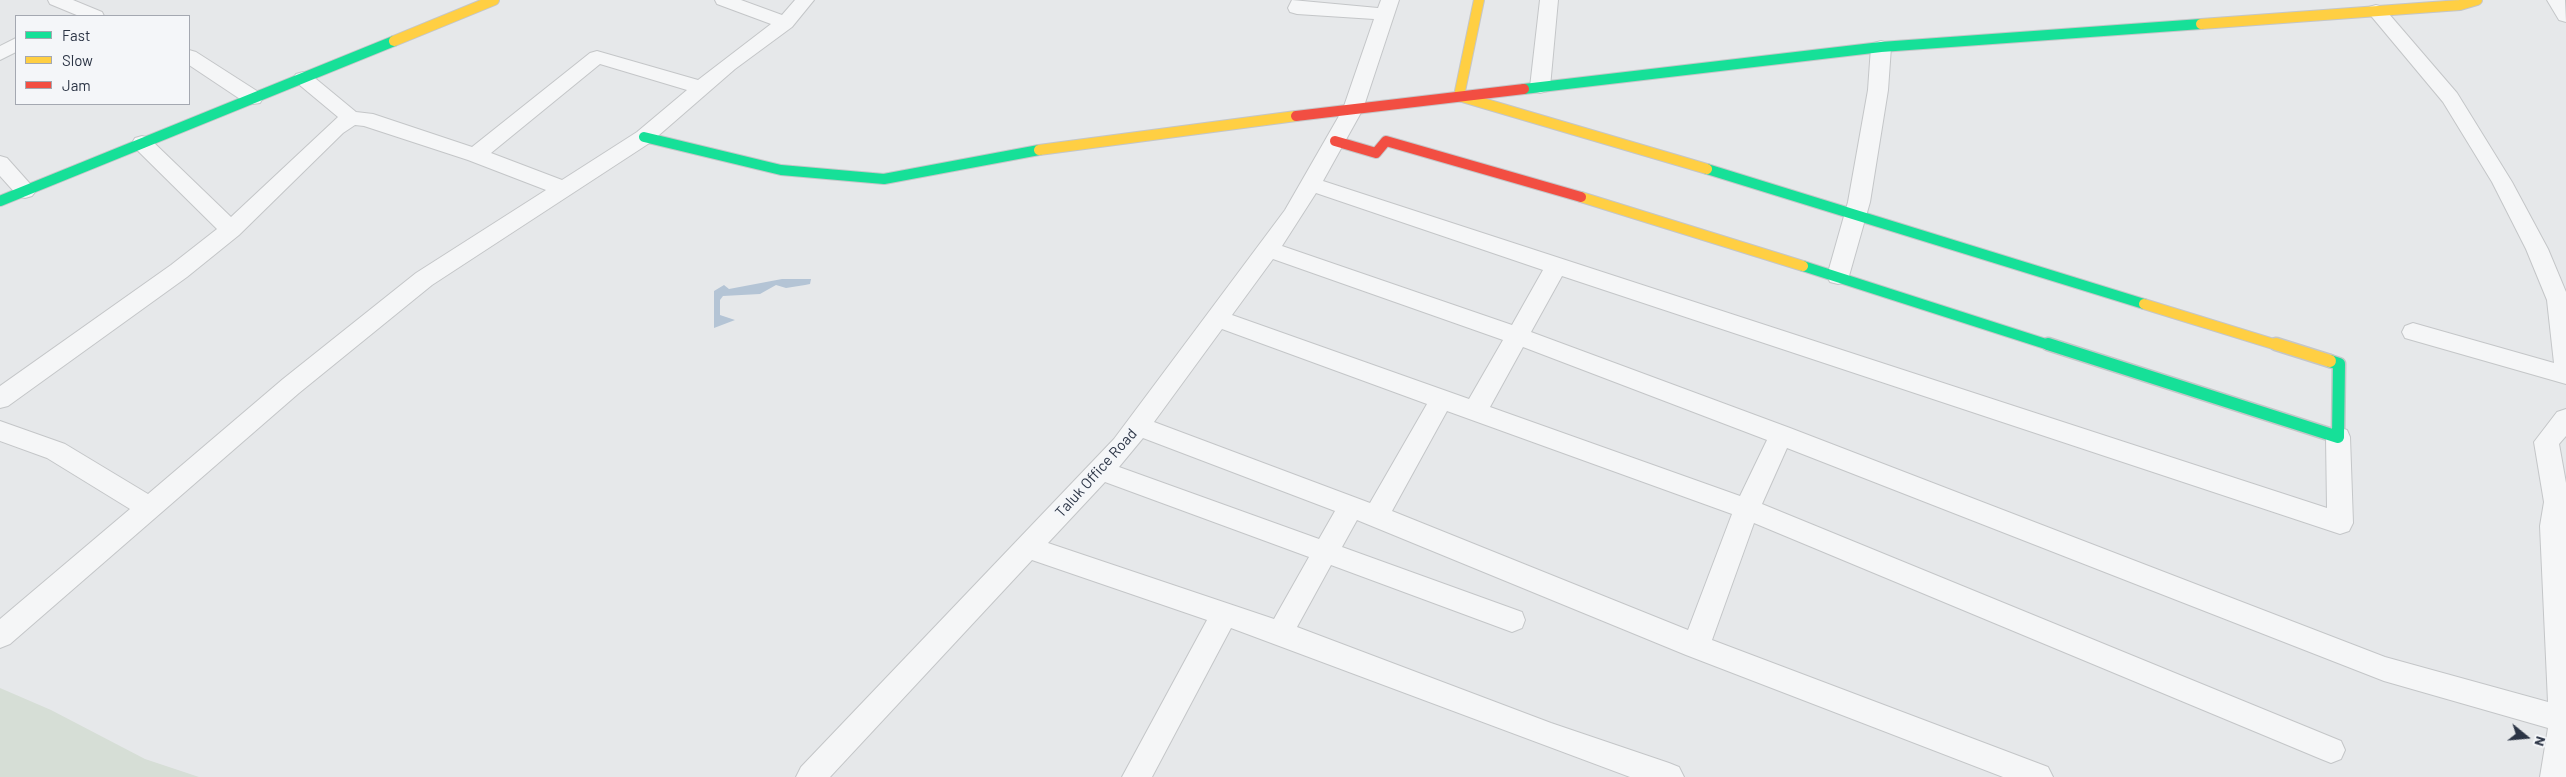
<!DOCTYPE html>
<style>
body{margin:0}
#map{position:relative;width:2566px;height:777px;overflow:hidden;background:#e6e8ea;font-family:Barlow,sans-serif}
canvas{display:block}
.legend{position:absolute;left:15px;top:15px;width:175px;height:90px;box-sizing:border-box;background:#f4f6f9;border:1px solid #a4a8b1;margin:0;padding:6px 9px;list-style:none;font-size:15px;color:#2b3445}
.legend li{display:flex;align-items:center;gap:10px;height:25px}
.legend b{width:25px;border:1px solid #a4a8b1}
.north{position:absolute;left:2501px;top:712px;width:50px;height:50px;-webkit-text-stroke:4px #f4f6f9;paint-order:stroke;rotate:107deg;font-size:14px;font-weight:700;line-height:20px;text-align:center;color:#2b3445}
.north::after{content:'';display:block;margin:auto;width:18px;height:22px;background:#2b3445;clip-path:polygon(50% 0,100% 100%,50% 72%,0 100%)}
</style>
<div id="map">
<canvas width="2566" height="777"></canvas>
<ul class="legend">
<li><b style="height:6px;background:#16e098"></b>Fast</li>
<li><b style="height:6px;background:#ffcf43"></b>Slow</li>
<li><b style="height:6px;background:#f24e42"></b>Jam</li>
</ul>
<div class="north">N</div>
</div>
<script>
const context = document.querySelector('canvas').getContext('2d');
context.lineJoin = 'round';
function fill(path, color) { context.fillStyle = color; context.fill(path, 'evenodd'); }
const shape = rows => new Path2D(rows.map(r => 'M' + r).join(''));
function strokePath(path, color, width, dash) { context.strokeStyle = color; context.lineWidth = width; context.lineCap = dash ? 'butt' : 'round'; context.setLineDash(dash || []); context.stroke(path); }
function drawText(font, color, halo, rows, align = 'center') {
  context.font = font + ' Barlow,sans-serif'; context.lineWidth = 5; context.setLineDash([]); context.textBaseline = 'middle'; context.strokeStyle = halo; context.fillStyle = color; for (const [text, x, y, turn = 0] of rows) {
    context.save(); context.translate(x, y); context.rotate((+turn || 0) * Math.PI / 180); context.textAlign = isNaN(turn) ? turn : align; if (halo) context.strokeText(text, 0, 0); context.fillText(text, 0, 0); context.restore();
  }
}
fill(shape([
 [0,688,51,710,145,759,199,777,0,777]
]), '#d6ded6');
fill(shape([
 [782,279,811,279,810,284,805,285,786,288,776,285,760,294,723,296,720,300,720,315,735,320,714,328,714,291,724,285,729,289]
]), '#b4c4d5');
const street = shape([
 [48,0,73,0,102,12,104,16,79,16,50,4,48,0],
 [715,0,741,0,782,15,795,0,814,0,792,27,735,69,651,142,432,285,299,393,10,644,0,648,0,619,130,509,47,458,0,441,0,421,65,444,148,494,283,379,416,273,546,190,468,160,364,126,355,125,343,133,239,235,187,277,8,406,0,408,0,386,171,265,217,229,135,148,132,143,135,138,142,136,149,138,231,217,338,117,296,82,293,78,296,74,303,72,310,74,356,112,373,114,472,147,590,53,597,51,698,80,771,24,717,4,715,0],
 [600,64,687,90,637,132,562,180,491,153,600,64],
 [1292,0,1378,8,1381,0,1399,0,1363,109,1323,181,2327,508,2326,437,2329,430,2338,427,2347,430,2350,437,2353,523,2349,531,2340,534,1562,276,1531,332,1790,428,2385,657,2548,702,2540,526,2544,502,2534,442,2557,412,2566,409,2566,436,2559,444,2566,483,2566,777,2540,777,2548,728,2384,681,1787,448,1762,504,2341,741,2345,750,2341,759,2331,763,2321,759,1754,523,1712,640,2048,767,2053,777,2003,777,1686,655,1357,520,1342,547,1522,612,1525,620,1522,628,1512,632,1331,565,1297,627,1551,723,1669,763,1679,767,1684,777,1630,777,1231,628,1152,777,1122,777,1207,620,1032,560,830,777,796,777,801,767,1114,439,1285,210,1343,109,1374,19,1297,14,1290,12,1288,8,1292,0],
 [1316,193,1543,270,1512,325,1282,246,1316,193],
 [1273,259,1503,340,1469,399,1232,315,1273,259],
 [1222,329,1427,404,1370,503,1154,422,1222,329],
 [1523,347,1767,440,1740,496,1490,407,1523,347],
 [1447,411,1732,514,1688,630,1392,511,1447,411],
 [1143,438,1335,511,1319,539,1119,467,1143,438],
 [1105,482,1309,557,1274,619,1048,543,1105,482],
 [1540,0,1558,0,1550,87,1547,91,1540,93,1533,91,1530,87,1540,0],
 [2547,0,2565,0,2566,22,2559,20,2547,0],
 [2376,5,2383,7,2457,93,2512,182,2548,249,2566,292,2566,384,2405,338,2402,332,2405,326,2413,323,2554,363,2547,300,2526,249,2492,182,2443,102,2367,11,2369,7,2376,5],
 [16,38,16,52,0,60,0,46,16,38],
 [1881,41,1888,43,1891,47,1888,90,1870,202,1849,276,1846,282,1838,284,1830,282,1827,276,1848,202,1868,90,1871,47,1874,43,1881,41],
 [189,50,196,52,260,93,263,98,260,103,253,104,246,103,189,65,189,50],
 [0,156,7,158,32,186,36,191,32,196,25,198,18,196,0,176,0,156]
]);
const fastFar1 = shape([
 [1524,89,1881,47,2201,24],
 [644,137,781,170,884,179,1039,150],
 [1707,169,2144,304],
 [0,201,394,41],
 [1803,266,2052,346]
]);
const fast = shape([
 [2048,344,2338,437,2339,364,2330,361]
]);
const slowFar1 = shape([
 [1479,0,1459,96,1707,169],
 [2201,24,2460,5,2477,0],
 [394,41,494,0],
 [1039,150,1296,116],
 [1581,197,1803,266],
 [2144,304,2280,346]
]);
const slow = shape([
 [2276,344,2330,361]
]);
const jam = shape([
 [1296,116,1524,89],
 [1335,141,1376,153,1386,141,1581,197]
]);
strokePath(street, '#c4c6c8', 2);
strokePath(fastFar1, '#c4c6c8', 12);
strokePath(fast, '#c4c6c8', 15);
strokePath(slowFar1, '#c4c6c8', 12);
strokePath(slow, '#c4c6c8', 15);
strokePath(jam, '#c4c6c8', 12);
fill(street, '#f5f6f7');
strokePath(fastFar1, '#16e098', 10);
strokePath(fast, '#16e098', 12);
strokePath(slowFar1, '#ffcf43', 10);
strokePath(slow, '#ffcf43', 12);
strokePath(jam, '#f24e42', 10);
drawText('15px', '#2b3445', '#f4f6f9', [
 ["Taluk Office Road",1096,473,-48]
]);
</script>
